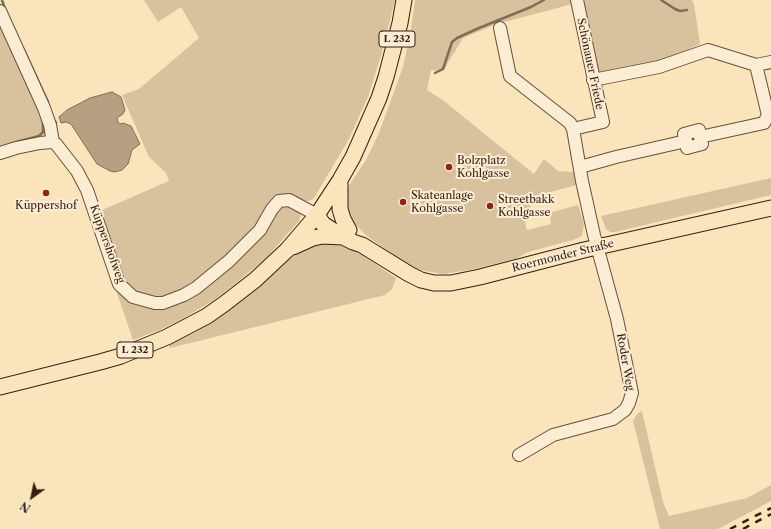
<!DOCTYPE html>
<meta charset="utf-8">
<style>
body{margin:0}
#map{position:relative;width:771px;height:529px;overflow:hidden;background:#f9e4bb;font-family:"Libre Caslon Text",serif}
canvas{display:block}
.north{position:absolute;left:12px;top:477px;width:40px;height:40px;-webkit-text-stroke:3px #fbedd3;paint-order:stroke;rotate:213deg;font-size:11px;font-weight:700;line-height:16px;text-align:center;color:#361d11}
.north::after{content:'';display:block;margin:auto;width:14px;height:18px;background:#361d11;clip-path:polygon(50% 0,100% 100%,50% 72%,0 100%)}
</style>
<div id="map">
<canvas width="771" height="529"></canvas>
<div class="north">N</div>
</div>
<script>
const context = document.querySelector('canvas').getContext('2d');
context.lineJoin = 'round';
function fill(path, color) { context.fillStyle = color; context.fill(path, 'evenodd'); }
const shape = rows => new Path2D(rows.map(r => 'M' + r).join(''));
function strokePath(path, color, width, dash) { context.strokeStyle = color; context.lineWidth = width; context.lineCap = dash ? 'butt' : 'round'; context.setLineDash(dash || []); context.stroke(path); }
function drawText(font, color, halo, rows, align = 'center') {
  context.font = font + ' "Libre Caslon Text",serif'; context.lineWidth = 4; context.setLineDash([]); context.textBaseline = 'middle'; context.strokeStyle = halo; context.fillStyle = color; for (const [text, x, y, turn = 0] of rows) {
    context.save(); context.translate(x, y); context.rotate((+turn || 0) * Math.PI / 180); context.textAlign = isNaN(turn) ? turn : align; if (halo) context.strokeText(text, 0, 0); context.fillText(text, 0, 0); context.restore();
  }
}
fill(shape([
 [144,0,395,0,381,56,368,97,348,141,314,198,309,201,284,203,298,210,301,214,299,221,267,257,240,280,214,300,182,319,162,329,133,340,115,287,93,214,169,181,166,173,149,157,122,95,139,89,199,38,181,7,158,22],
 [415,0,692,0,694,4,700,44,665,60,598,76,580,2,497,24,463,38,443,71,431,70,427,90,444,101,534,174,544,159,558,171,575,172,577,185,531,197,530,210,531,214,524,217,527,230,551,224,549,213,578,205,584,224,582,236,573,240,528,252,515,259,469,270,443,274,419,270,404,263,367,236,351,220,346,209,346,190,366,160,379,133,403,67,411,30],
 [0,8,53,134,0,149],
 [771,178,771,195,615,232,610,232,606,229,601,216],
 [334,242,350,247,396,278,392,289,385,295,170,348,169,345,194,333,304,248],
 [642,411,663,502,669,516,747,498,771,485,771,501,718,529,660,529,633,421,637,414]
]), '#d8c29e');
const water = shape([
 [112,92,121,97,125,110,123,114,117,118,118,122,120,124,123,123,131,126,140,144,132,150,128,164,122,170,115,172,110,171,97,164,71,124,66,122,61,123,59,117,67,110,90,98,112,92]
]);
fill(water, '#b7a081');
strokePath(water, '#836c54', 1);
strokePath(shape([
 [2,0,5,9],
 [661,0,675,9,680,11,687,10],
 [24,50,48,102],
 [435,73,443,69,452,42,457,38,479,28,531,7,544,0],
 [43,121,43,131],
 [55,121,56,123],
 [16,142,39,136,44,131]
]), '#836c54', 2.5);
const minor = shape([
 [0,11,44,108,50,125,53,142],
 [500,28,510,76,570,123,573,129,582,181,594,235,617,319,632,393,629,403,625,410,613,419,553,435,519,455],
 [593,80,659,67,708,50,756,65,771,62],
 [573,129,603,122,577,0],
 [686,141,684,134,699,130,700,137,764,123,768,115,756,65],
 [0,153,16,148,40,143,52,142,56,144,77,171,87,190,119,284,133,297,155,303,163,303,184,295,196,288,229,261,260,230,272,209,279,201,289,200,317,215],
 [580,167,616,157,686,141,687,148,702,144,700,137]
]);
const major = shape([
 [340,180,340,209,343,219,349,230],
 [317,215,323,224,343,237,353,242,362,245,409,274,421,280,434,283,451,283,480,277,584,250,771,208],
 [293,247,313,238,323,236,343,237],
 [0,387,100,362,121,356,167,337,207,316,224,304,255,280,287,250,317,215,340,180,353,157,379,98,386,77,400,23,404,0]
]);
strokePath(minor, '#674f3c', 14);
strokePath(major, '#361d11', 17);
strokePath(minor, '#fbedd3', 12);
strokePath(major, '#f9e4bb', 15);
strokePath(shape([
 [730,529,771,508],
 [743,529,771,514]
]), '#361d11', 2.5, [7, 7]);
for (const [x, y, r, color] of [
 [449,167,4,"#8f2418"],
 [46,193,4,"#8f2418"],
 [403,202,4,"#8f2418"],
 [490,206,4,"#8f2418"]
]) { const dot = new Path2D(); dot.arc(x, y, r, 0, 2 * Math.PI); context.fillStyle = color; context.fill(dot); strokePath(dot, '#fbedd3', 1.5); }
for (const [x, y, w] of [
 [397,39,36],
 [135,350,36]
]) { const box = new Path2D(); box.roundRect(x - w / 2, y - 8, w, 16, 3); context.fillStyle = '#fbedd3'; context.fill(box); strokePath(box, '#361d11', 1); }
drawText('bold 10px', '#361d11', null, [
 ["L 232",397,39],
 ["L 232",135,350]
]);
drawText('11px', '#361d11', '#fbedd3', [
 ["Schönauer Friede",590,64,78],
 ["Küppershofweg",107,244,70],
 ["Roermonder Straße",563,256,-14],
 ["Roder Weg",625,362,80]
]);
drawText('11px', '#361d11', '#fbedd3', [
 ["Bolzplatz",457,161],
 ["Kohlgasse",457,174],
 ["Skateanlage",411,196],
 ["Kohlgasse",411,209],
 ["Streetbakk",498,200],
 ["Kohlgasse",498,213],
 ["Küppershof",46,206,"center"]
], 'left');
</script>
